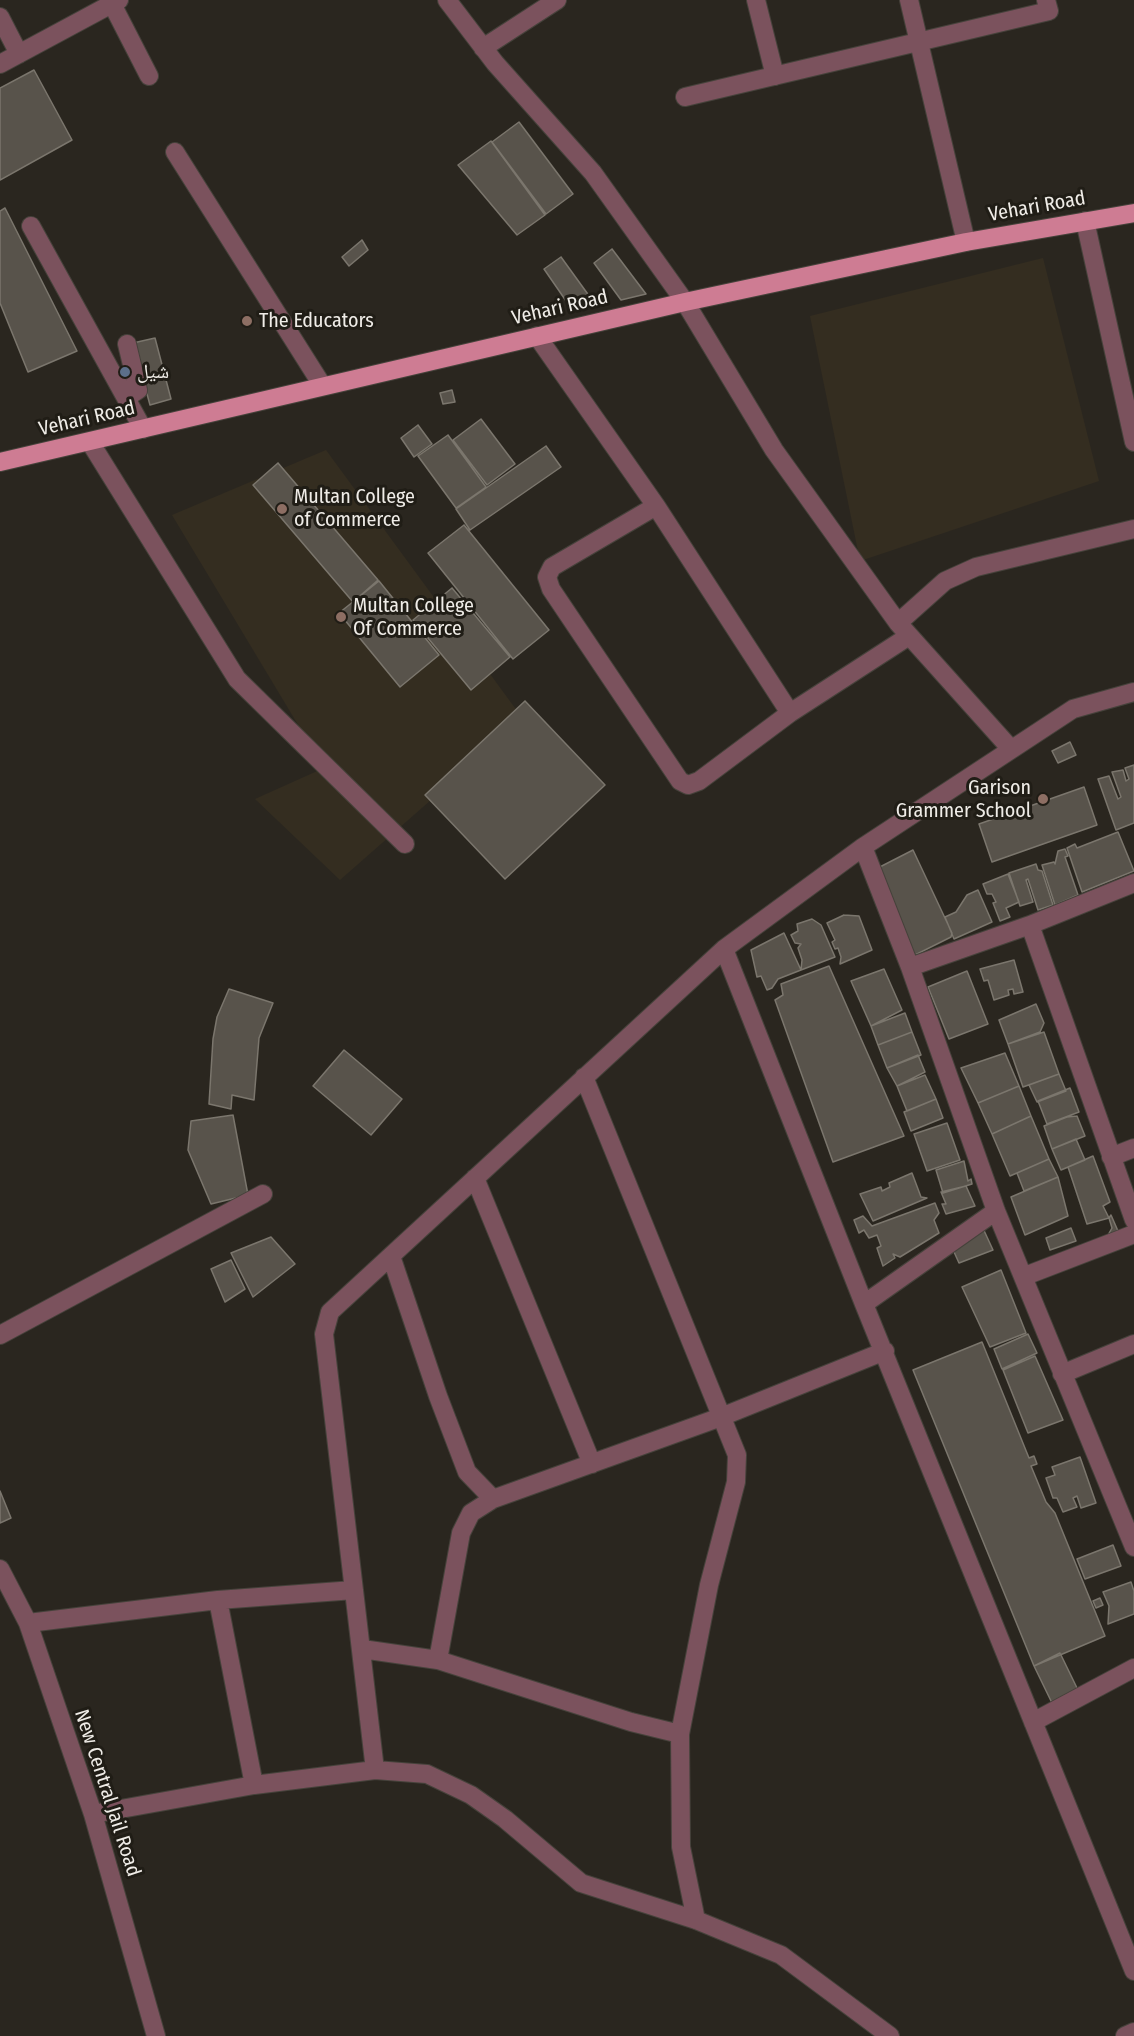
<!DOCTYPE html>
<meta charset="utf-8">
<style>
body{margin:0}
canvas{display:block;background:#2a261f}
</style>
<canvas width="1134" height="2036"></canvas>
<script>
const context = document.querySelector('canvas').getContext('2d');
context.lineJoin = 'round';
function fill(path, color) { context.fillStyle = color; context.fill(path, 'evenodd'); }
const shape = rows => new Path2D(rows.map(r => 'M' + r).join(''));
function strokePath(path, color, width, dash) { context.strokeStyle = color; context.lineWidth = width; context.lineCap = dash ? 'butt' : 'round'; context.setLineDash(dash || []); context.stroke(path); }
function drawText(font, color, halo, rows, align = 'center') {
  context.font = font + ' "Fira Sans Condensed","Noto Naskh Arabic",sans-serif'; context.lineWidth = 6; context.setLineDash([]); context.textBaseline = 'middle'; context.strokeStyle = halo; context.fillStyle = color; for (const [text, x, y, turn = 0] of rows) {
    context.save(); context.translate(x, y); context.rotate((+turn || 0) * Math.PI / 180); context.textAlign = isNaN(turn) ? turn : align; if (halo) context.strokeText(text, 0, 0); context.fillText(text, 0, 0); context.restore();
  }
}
fill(shape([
 [1043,258,1099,481,860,561,810,316],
 [326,450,523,719,340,880,255,799,324,768,172,515]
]), '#342d20');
const building = shape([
 [34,70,72,140,0,180,0,88,34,70],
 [519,122,573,194,546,214,492,142,519,122],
 [491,141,545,215,517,235,458,165,491,141],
 [5,208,77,351,28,372,0,303,0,211,5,208],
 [362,240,368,250,349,266,342,257,362,240],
 [612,249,646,294,621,300,594,263,612,249],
 [561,257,595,304,589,308,573,311,544,269,561,257],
 [155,338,171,399,150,405,133,343,155,338],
 [452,390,455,402,443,404,440,393,452,390],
 [481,419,515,464,487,485,453,440,481,419],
 [418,425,432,444,414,457,401,438,418,425],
 [448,435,486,487,456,508,418,456,448,435],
 [546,446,561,467,470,530,456,509,546,446],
 [278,463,378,580,353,602,253,485,278,463],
 [464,525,549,630,513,659,428,553,464,525],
 [379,581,439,655,400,687,339,613,379,581],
 [452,588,510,657,471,690,413,620,452,588],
 [525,701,605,785,505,879,425,795,525,701],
 [1070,742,1076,755,1058,763,1052,751,1070,742],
 [1134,765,1134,823,1116,830,1098,779,1109,776,1118,799,1121,797,1112,772,1123,770,1126,781,1129,779,1125,768,1134,765],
 [1084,787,1097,825,992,862,979,824,1084,787],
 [1118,832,1134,871,1082,892,1067,848,1075,844,1077,848,1118,832],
 [1065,849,1068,856,1065,857,1078,895,1055,905,1042,865,1054,862,1055,864,1058,851,1065,849],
 [913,850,952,933,951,937,911,957,872,871,913,850],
 [1036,864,1038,870,1042,871,1053,905,1038,910,1028,879,1026,880,1033,902,1020,906,1009,873,1036,864],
 [1008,874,1019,902,1006,908,1010,917,1000,921,993,903,996,902,992,894,987,894,983,884,1008,874],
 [978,890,992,922,954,939,945,917,956,912,967,895,978,890],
 [844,915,859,916,872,950,840,964,841,957,838,948,835,949,832,942,835,940,827,923,844,915],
 [812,919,821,925,835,957,801,970,802,960,798,948,801,944,795,943,791,935,798,931,797,924,812,919],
 [784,933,801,970,778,979,772,988,767,990,761,976,757,977,751,950,784,933],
 [1014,960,1023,992,1014,994,1013,989,1008,990,1009,995,994,1000,988,980,984,981,980,969,1014,960],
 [829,966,904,1136,833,1162,775,1000,783,995,781,984,829,966],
 [884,969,902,1010,871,1026,851,981,884,969],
 [967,971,988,1024,949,1039,928,987,967,971],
 [229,989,273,1003,259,1038,254,1100,232,1095,231,1109,209,1104,213,1039,217,1017,229,989],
 [1036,1004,1044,1023,1040,1032,1008,1044,999,1020,1036,1004],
 [905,1013,912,1032,878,1045,871,1026,905,1013],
 [912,1032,921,1055,887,1068,878,1045,912,1032],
 [1044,1032,1059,1074,1023,1087,1008,1044,1044,1032],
 [344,1050,402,1099,371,1135,313,1086,344,1050],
 [1005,1053,1019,1086,978,1103,961,1068,1005,1053],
 [918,1055,925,1072,897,1086,887,1068,918,1055],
 [1059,1074,1066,1091,1037,1102,1029,1085,1059,1074],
 [925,1075,936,1099,907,1111,897,1086,925,1075],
 [1019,1086,1031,1116,992,1134,978,1103,1019,1086],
 [1070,1088,1079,1112,1047,1124,1038,1101,1070,1088],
 [936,1099,943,1118,911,1131,904,1112,936,1099],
 [233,1115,248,1195,211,1204,188,1150,191,1121,233,1115],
 [1031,1116,1049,1159,1010,1176,992,1134,1031,1116],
 [1077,1116,1085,1136,1052,1149,1044,1126,1067,1117,1077,1116],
 [947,1123,960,1160,927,1171,914,1134,947,1123],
 [1076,1139,1085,1160,1061,1170,1052,1149,1076,1139],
 [1093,1156,1110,1202,1103,1206,1109,1218,1087,1224,1068,1167,1093,1156],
 [1049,1159,1058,1177,1024,1191,1017,1173,1049,1159],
 [964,1161,968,1181,971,1179,972,1184,943,1193,936,1170,964,1161],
 [912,1173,921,1197,927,1198,873,1221,860,1194,881,1187,882,1191,890,1187,889,1183,912,1173],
 [1058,1177,1068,1216,1025,1235,1011,1197,1058,1177],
 [966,1186,975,1206,946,1214,942,1204,946,1204,941,1192,966,1186],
 [935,1203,939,1213,934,1220,939,1233,900,1257,893,1254,895,1258,883,1266,877,1248,881,1246,877,1235,869,1238,864,1230,859,1233,854,1220,863,1216,872,1226,935,1203],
 [1111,1215,1118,1231,1108,1235,1112,1228,1109,1218,1111,1215],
 [981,1224,993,1250,959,1263,950,1243,981,1224],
 [1071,1228,1076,1241,1050,1250,1046,1238,1071,1228],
 [271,1237,295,1264,253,1297,231,1253,271,1237],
 [231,1260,245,1289,225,1302,211,1269,231,1260],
 [1001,1270,1026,1333,990,1347,962,1287,1001,1270],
 [1028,1334,1037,1353,1002,1369,994,1349,1028,1334],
 [982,1342,1029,1458,1034,1456,1037,1464,1031,1466,1046,1502,1055,1513,1105,1636,1034,1666,913,1370,982,1342],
 [1035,1356,1063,1420,1028,1433,1003,1370,1035,1356],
 [1080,1457,1096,1503,1081,1508,1077,1496,1073,1498,1077,1507,1063,1512,1057,1498,1053,1498,1046,1478,1055,1475,1052,1467,1080,1457],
 [0,1491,11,1518,0,1523,0,1491],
 [1113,1545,1121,1566,1085,1579,1077,1559,1113,1545],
 [1131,1582,1134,1591,1134,1614,1108,1624,1109,1606,1103,1592,1131,1582],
 [1100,1598,1103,1605,1096,1608,1093,1601,1100,1598],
 [1060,1653,1078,1690,1052,1703,1034,1666,1060,1653]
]);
fill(building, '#58534b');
strokePath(building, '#7b766d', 1.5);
const minor = shape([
 [110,0,149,76],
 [447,0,495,63,593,173,685,302,774,450,898,623,1010,748],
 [756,0,775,76],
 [909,0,966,242],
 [0,17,19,54],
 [483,48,557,0],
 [0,64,119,0],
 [685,97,1049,11,1046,0],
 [175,152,322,385],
 [1085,221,1134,442],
 [31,226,143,429],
 [537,336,656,506,790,713],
 [126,398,138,390,127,344],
 [90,442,237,679,405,844],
 [656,506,552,567,547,577,551,589,680,781,688,785,699,781,790,713,909,636],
 [898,623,945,581,976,567,1134,529],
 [863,847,910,967,996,1211,1134,1547],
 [1030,925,1134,1220],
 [724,949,864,1304,1134,1971],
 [910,967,1030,925,1134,883],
 [584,1077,737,1455,736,1482,709,1585,680,1734,681,1847,696,1920],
 [1111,1157,1134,1148],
 [475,1178,592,1464],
 [391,1256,438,1396,467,1472,493,1499],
 [1025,1276,1134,1234],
 [864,1304,996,1211],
 [0,1335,263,1194],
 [1062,1374,1134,1344],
 [0,1569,28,1623,93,1814,156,2036],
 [218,1600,254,1785],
 [28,1623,218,1600,354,1590],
 [362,1649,438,1660,631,1722,680,1734],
 [438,1660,461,1533,471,1513,493,1499,721,1417,885,1351],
 [1033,1722,1134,1668],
 [375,1770,324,1334,330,1312,724,949,863,847,1073,709,1134,692],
 [93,1814,254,1785,375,1770,427,1774,471,1795,505,1819,581,1883,696,1920,781,1955,890,2036],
 [1125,2036,1134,2032]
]);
const major = shape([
 [0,462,685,302,966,242,1134,213]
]);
strokePath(minor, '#46423b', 20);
strokePath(major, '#46423b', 20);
strokePath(minor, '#7b525d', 18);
strokePath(major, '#ce7c93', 18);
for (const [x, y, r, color] of [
 [247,321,6,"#8d6e63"],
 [125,372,6,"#5c6f8a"],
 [282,509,6,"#8d6e63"],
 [341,617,6,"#8d6e63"],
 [1043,799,6,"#8d6e63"]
]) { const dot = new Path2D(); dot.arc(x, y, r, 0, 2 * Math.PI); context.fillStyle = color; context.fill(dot); strokePath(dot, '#201d16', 2); }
drawText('20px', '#efece7', '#201d16', [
 ["Vehari Road",1037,207,-10],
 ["Vehari Road",560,308,-13],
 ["Vehari Road",87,419,-13],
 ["New Central Jail Road",107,1793,72]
]);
drawText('20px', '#efece7', '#201d16', [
 ["The Educators",259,321],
 ["شیل",137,372],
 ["Multan College",294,497],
 ["of Commerce",294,520],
 ["Multan College",353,606],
 ["Of Commerce",353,629],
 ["Garison",1031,788,"right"],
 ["Grammer School",1031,811,"right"]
], 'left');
</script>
